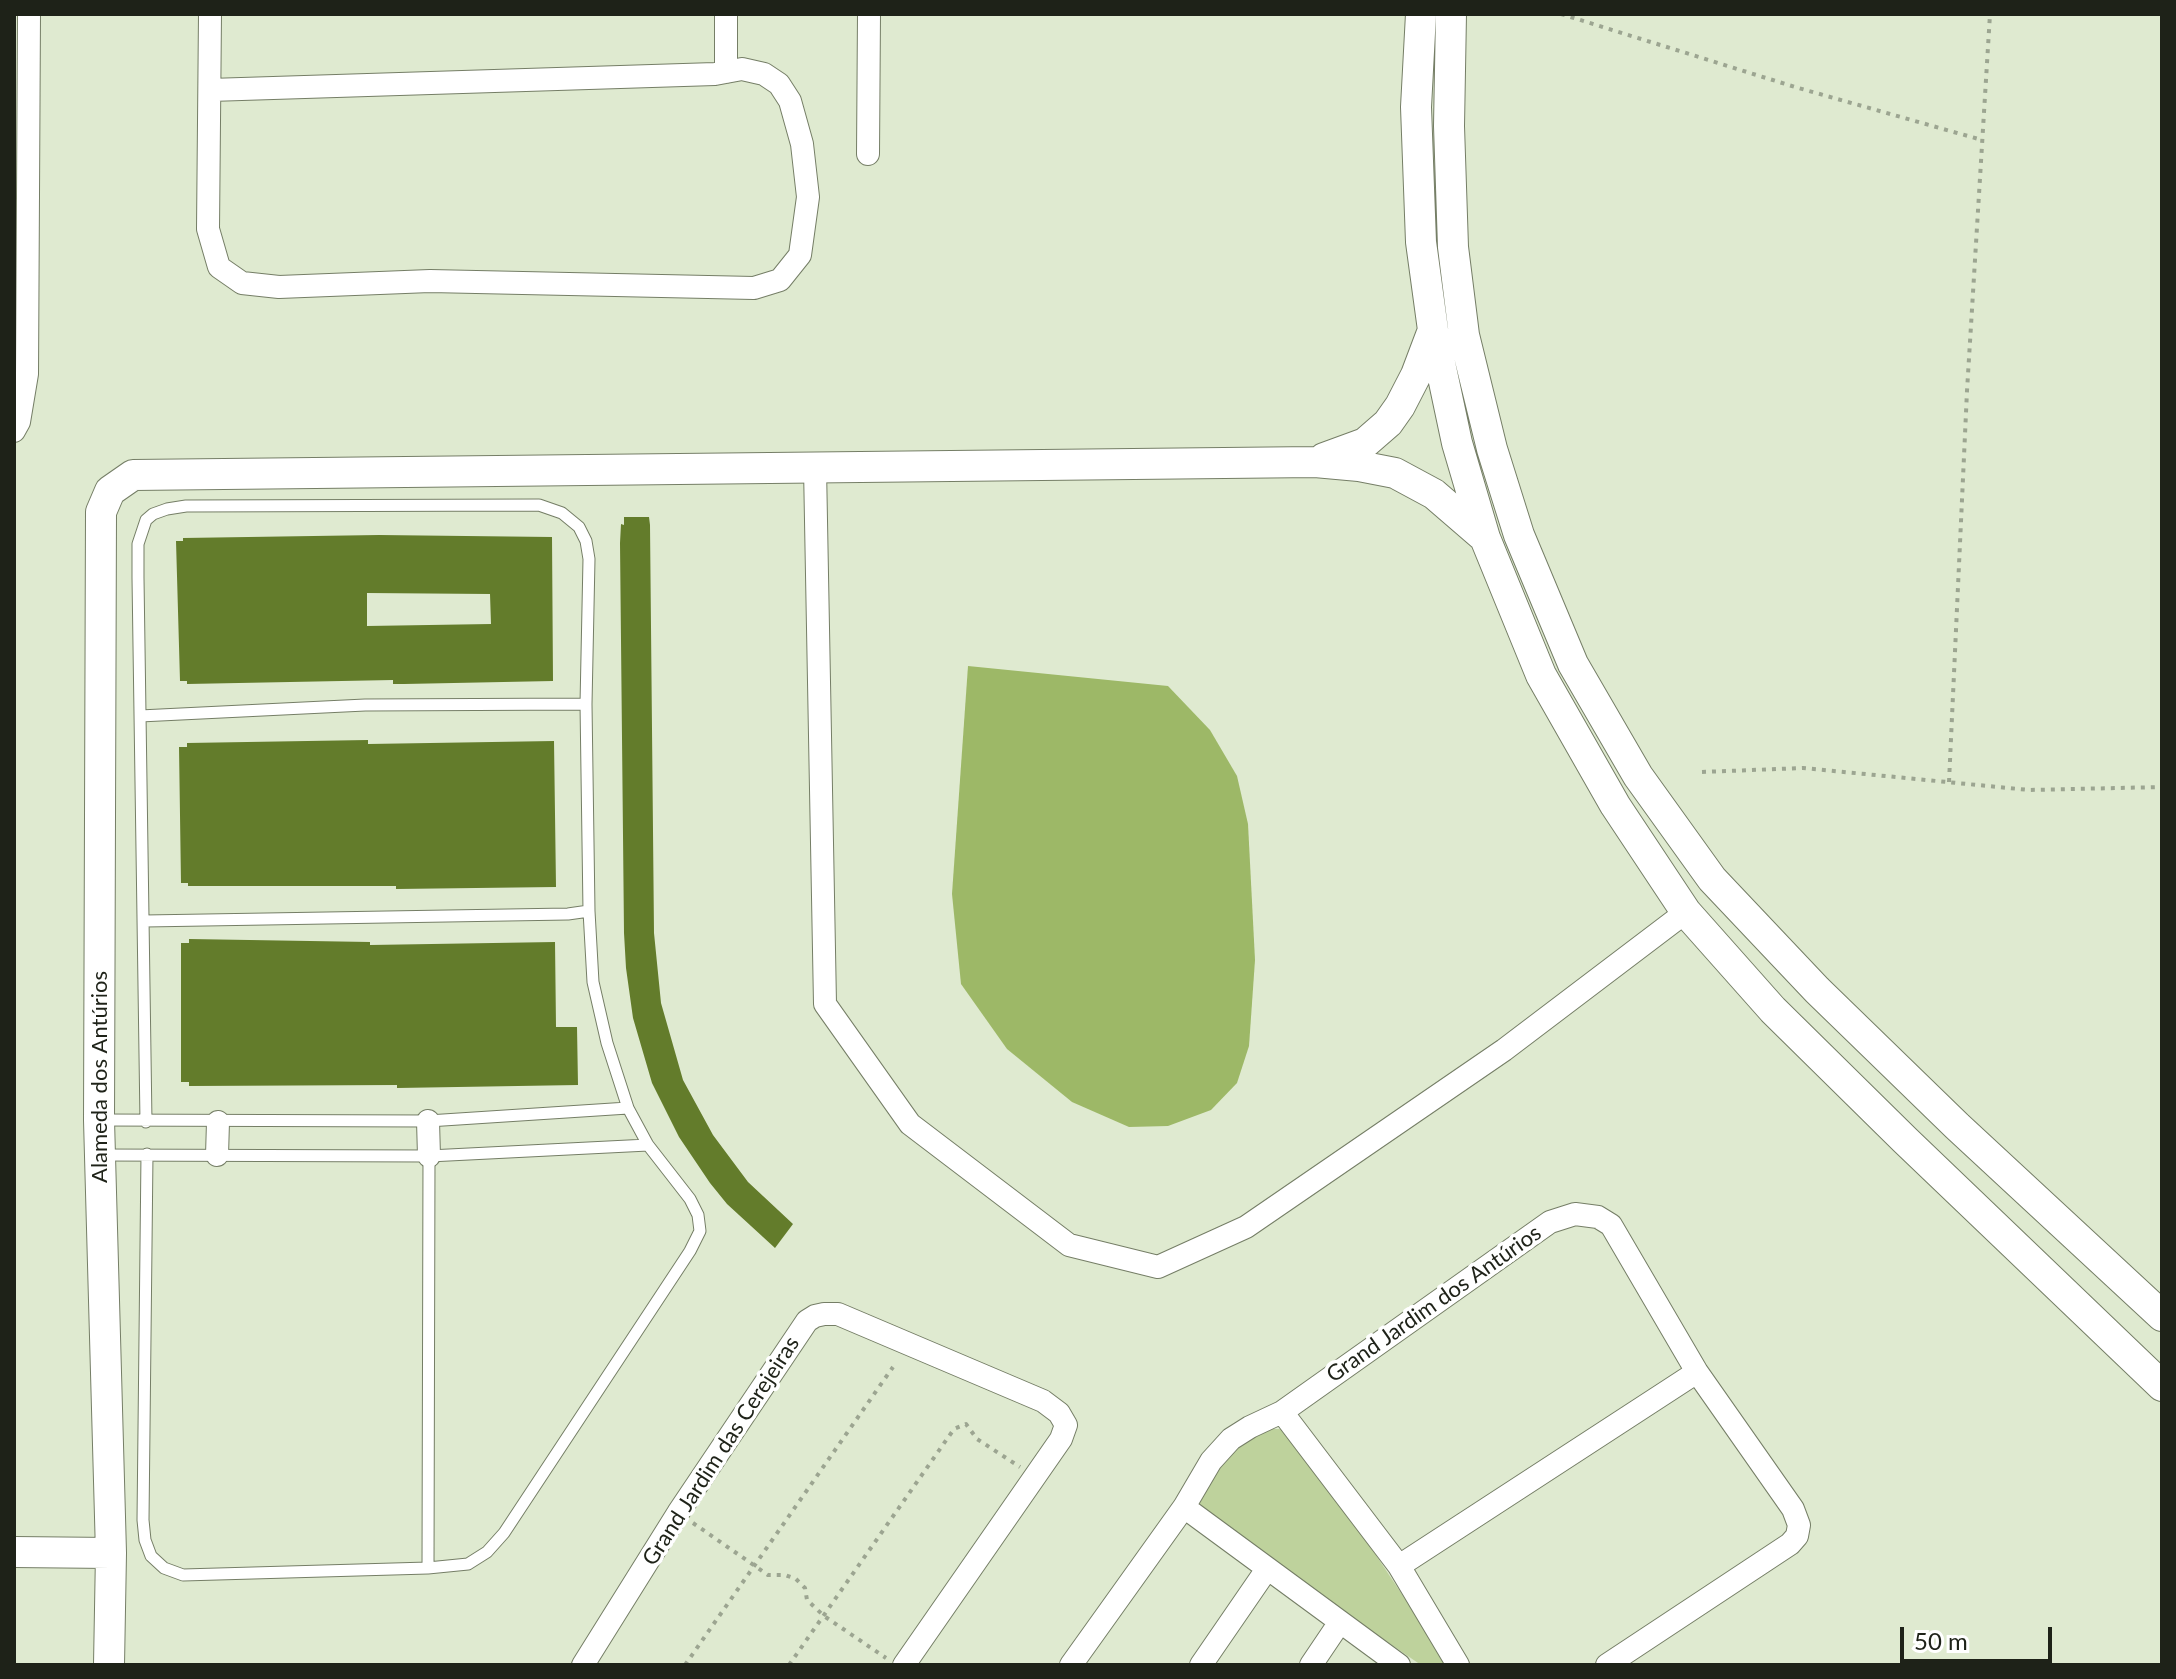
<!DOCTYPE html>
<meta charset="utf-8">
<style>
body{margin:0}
#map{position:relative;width:2176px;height:1679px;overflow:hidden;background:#dfead0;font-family:Lato,sans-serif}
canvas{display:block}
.frame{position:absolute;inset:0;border:16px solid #1e2218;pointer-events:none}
.scale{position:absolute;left:1900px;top:1627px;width:152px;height:36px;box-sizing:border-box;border:4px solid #1e2218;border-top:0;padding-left:10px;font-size:24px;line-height:28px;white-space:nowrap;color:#1e2218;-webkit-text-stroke:6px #fff;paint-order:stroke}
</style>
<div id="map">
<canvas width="2176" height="1679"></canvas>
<div class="frame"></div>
<div class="scale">50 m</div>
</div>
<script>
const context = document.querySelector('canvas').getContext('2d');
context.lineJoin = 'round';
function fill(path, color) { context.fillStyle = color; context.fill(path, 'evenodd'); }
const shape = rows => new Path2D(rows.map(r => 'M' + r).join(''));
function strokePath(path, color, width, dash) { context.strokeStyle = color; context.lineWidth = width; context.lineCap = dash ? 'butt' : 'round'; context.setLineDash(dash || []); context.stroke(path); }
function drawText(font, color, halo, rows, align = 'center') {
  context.font = font + ' Lato,sans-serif'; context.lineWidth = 7; context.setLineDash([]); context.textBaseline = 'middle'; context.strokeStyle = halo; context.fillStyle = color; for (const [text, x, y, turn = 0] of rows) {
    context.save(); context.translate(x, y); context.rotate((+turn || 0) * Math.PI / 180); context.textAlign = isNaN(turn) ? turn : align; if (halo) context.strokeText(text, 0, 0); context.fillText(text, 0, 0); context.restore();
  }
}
fill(shape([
 [1265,1429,1283,1429,1298,1438,1449,1665,1421,1665,1208,1519,1199,1503,1231,1446]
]), '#bed29c');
fill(shape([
 [968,666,1168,686,1210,730,1237,776,1248,824,1255,960,1249,1046,1237,1083,1211,1110,1168,1126,1129,1127,1072,1102,1007,1049,961,984,952,894]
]), '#9db867');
fill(shape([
 [624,517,649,517,650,525,654,933,661,1003,683,1080,713,1135,748,1182,793,1224,775,1248,727,1204,710,1183,679,1137,652,1083,633,1018,626,968,624,933,620,543,621,524,624,525],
 [379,535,552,537,553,681,404,684,393,684,393,680,187,684,187,681,180,681,176,541,183,541,183,538],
 [367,593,490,594,491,624,367,626],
 [368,740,368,744,554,741,556,887,396,889,396,886,188,886,188,883,181,883,179,747,187,747,187,743],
 [189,939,370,942,370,945,555,942,556,1027,577,1027,578,1085,397,1088,397,1085,189,1086,189,1082,181,1082,181,943,189,943]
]), '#637c2b');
const lane = shape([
 [140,716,365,705,586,704],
 [145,921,568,914,589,911],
 [101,1120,428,1121,628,1108],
 [146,1122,138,578,138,544,146,520,153,514,167,509,186,506,539,505,562,513,579,527,586,541,589,559,586,704,589,911,593,982,607,1043,628,1108,648,1145,690,1199,698,1215,700,1231,690,1251,504,1533,487,1552,468,1564,428,1568,183,1575,164,1568,151,1556,145,1540,143,1520,147,1154],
 [100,1155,429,1156,648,1145],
 [428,1568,429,1156]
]);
const street = shape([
 [726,72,726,14],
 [210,90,715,74,742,69,764,74,779,84,790,101,802,144,808,197,800,255,780,280,754,288,430,281,279,287,242,283,219,267,208,229,210,14],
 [868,154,869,14],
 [14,431,19,422,27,374,29,14],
 [815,467,825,1004,910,1124,1069,1245,1158,1267,1246,1227,1504,1050,1686,912],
 [428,1121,429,1156],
 [217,1155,218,1122],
 [1282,1412,1399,1566,1458,1665],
 [1184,1507,1399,1665],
 [1399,1566,1697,1372],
 [583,1665,678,1513,807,1321,815,1316,824,1314,838,1314,1043,1401,1059,1413,1066,1425,1061,1439,904,1665],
 [1071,1665,1184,1507,1211,1461,1231,1439,1250,1427,1282,1412,1550,1222,1575,1214,1598,1217,1611,1225,1697,1372,1793,1509,1799,1525,1797,1536,1790,1544,1607,1665],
 [1201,1665,1267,1569],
 [1311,1665,1340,1622]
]);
const secondary = shape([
 [1421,14,1416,107,1421,242,1433,330,1457,443,1485,538,1541,675,1615,805,1686,912,1773,1010,1905,1140,2162,1386],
 [1451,14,1449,126,1453,247,1464,335,1492,449,1519,535,1573,664,1638,776,1712,879,1817,990,1957,1126,2162,1316],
 [1324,458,1365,443,1388,423,1400,406,1416,375,1433,330],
 [14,1552,111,1553],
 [109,1665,111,1553,99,1120,101,512,110,491,133,475,1315,462,1359,466,1395,473,1434,494,1485,538]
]);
strokePath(lane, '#757e66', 13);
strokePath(street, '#757e66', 24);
strokePath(secondary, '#757e66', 32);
strokePath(shape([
 [1561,14,1795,87,1982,140],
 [1702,772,1803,768,2029,790,2162,787],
 [1949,782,1967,391,1990,14],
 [693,1523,768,1575,785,1575,796,1579,805,1588,807,1600,824,1616,886,1658],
 [685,1665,893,1367],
 [789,1665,954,1429,966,1424,977,1439,1020,1467]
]), '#9ca591', 4, [4, 6]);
strokePath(lane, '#fff', 11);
strokePath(street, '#fff', 22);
strokePath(secondary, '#fff', 30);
drawText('22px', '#1e2218', '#fff', [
 ["Alameda dos Antúrios",100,1077,-90],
 ["Grand Jardim dos Antúrios",1434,1304,-35],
 ["Grand Jardim das Cerejeiras",721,1451,-57]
]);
</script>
